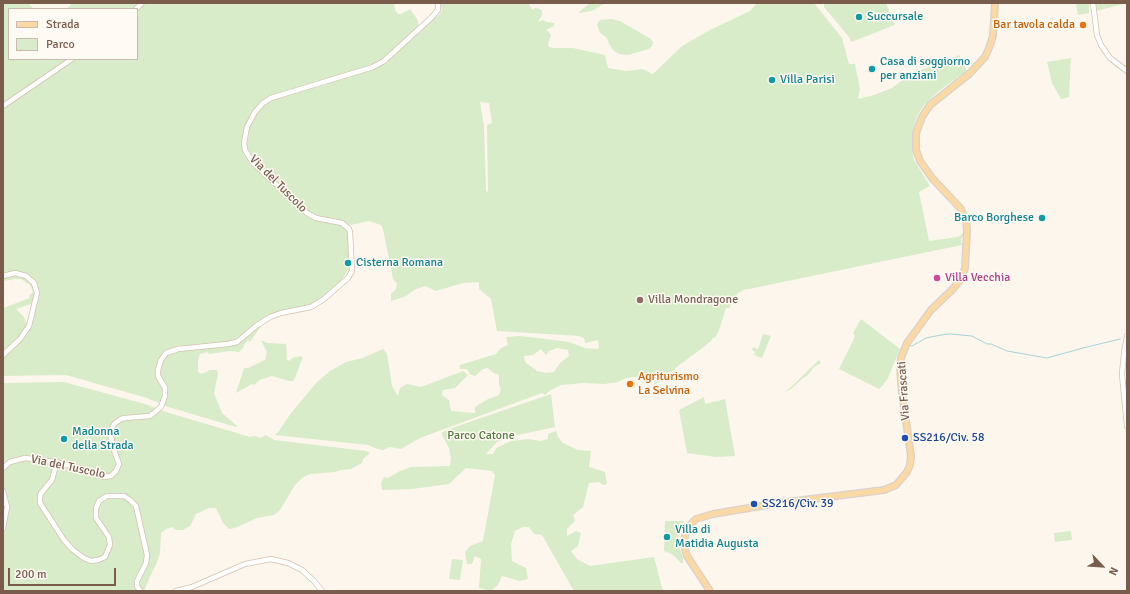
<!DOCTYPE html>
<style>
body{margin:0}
#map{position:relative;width:1130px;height:594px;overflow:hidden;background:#fdf6ec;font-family:Signika,sans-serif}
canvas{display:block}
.frame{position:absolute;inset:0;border:4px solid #7a5c4d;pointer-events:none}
.legend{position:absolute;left:8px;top:8px;width:130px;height:52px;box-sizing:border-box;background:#fffaf3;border:1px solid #cabbb1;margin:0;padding:5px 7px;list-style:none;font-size:12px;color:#7a5c4d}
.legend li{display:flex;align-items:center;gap:8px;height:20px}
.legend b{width:20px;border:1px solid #cabbb1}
.north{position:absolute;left:1082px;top:546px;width:40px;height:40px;-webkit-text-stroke:3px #fffaf3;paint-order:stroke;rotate:115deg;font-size:11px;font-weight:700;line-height:16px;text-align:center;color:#7a5c4d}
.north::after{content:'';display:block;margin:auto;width:14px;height:18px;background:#7a5c4d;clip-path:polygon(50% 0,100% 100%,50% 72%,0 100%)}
.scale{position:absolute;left:8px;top:568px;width:108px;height:18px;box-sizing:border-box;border:2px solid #7a5c4d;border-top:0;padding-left:5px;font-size:12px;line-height:14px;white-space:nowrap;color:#7a5c4d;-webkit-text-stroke:3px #fffaf3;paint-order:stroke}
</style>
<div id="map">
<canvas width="1130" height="594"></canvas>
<div class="frame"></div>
<ul class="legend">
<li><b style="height:5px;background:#fbd9a5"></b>Strada</li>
<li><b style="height:11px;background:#d8ecc9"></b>Parco</li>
</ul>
<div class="north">N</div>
<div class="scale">200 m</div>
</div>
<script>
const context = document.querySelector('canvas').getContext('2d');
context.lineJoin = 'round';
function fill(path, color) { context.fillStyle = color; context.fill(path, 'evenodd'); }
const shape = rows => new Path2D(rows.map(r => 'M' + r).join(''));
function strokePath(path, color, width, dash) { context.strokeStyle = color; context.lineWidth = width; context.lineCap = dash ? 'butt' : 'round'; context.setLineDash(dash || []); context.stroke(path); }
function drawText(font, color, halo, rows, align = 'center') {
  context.font = font + ' Signika,sans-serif'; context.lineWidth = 3; context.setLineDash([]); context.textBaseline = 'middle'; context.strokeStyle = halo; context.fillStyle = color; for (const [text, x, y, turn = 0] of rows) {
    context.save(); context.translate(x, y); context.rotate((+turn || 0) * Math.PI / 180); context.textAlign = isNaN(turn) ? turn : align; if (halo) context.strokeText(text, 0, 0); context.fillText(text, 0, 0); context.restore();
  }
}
fill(shape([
 [3,3,28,3,34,9,9,9,9,59,137,59,137,9,66,9,73,3,394,3,395,10,398,14,401,14,410,9,417,19,419,27,422,28,425,26,428,17,431,15,436,17,440,14,442,10,440,3,530,3,529,5,533,10,535,8,540,9,542,11,542,15,538,22,543,20,547,22,554,23,554,26,546,30,549,32,551,35,548,44,549,47,554,48,573,48,605,55,608,68,626,71,643,69,652,74,655,72,682,46,710,30,750,11,757,3,814,3,842,38,849,64,855,64,860,89,858,99,874,95,892,88,915,71,935,66,959,55,967,71,940,90,924,105,917,116,912,134,912,149,914,160,930,186,919,192,929,241,958,237,964,233,961,240,962,245,744,290,738,293,729,308,726,308,719,330,715,338,713,337,712,340,701,349,678,366,660,382,655,384,654,382,657,378,653,378,649,381,635,377,626,378,618,382,604,384,584,383,561,385,551,390,545,395,542,393,420,438,401,449,390,447,383,450,377,449,368,445,275,435,279,431,291,413,317,382,330,371,346,362,363,358,383,349,387,354,392,386,398,396,400,388,407,384,421,387,463,371,468,375,455,388,443,390,442,395,449,400,451,411,475,413,475,407,488,399,499,395,501,389,499,385,499,375,492,372,488,368,483,369,475,376,470,374,467,369,460,369,460,365,496,354,501,348,508,345,506,337,520,336,546,339,569,342,585,348,598,349,599,347,598,340,585,343,584,338,579,336,497,331,491,299,479,289,479,282,463,283,436,291,426,286,416,289,404,297,391,301,391,294,396,289,397,283,393,279,383,229,381,225,369,221,351,225,351,223,348,231,349,269,340,282,331,292,311,306,278,312,269,315,250,342,248,340,243,346,244,347,239,352,229,351,209,354,208,352,200,354,198,360,198,372,202,374,210,370,217,370,218,374,214,393,222,413,237,426,236,427,168,407,147,398,66,375,3,376,3,308,30,298,29,296,33,292,30,285,21,279,15,279,3,281],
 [480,102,489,103,492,123,487,125,488,192,486,191,484,126],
 [32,304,28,324,27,324,24,317,16,309],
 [557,348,568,350,569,356,560,363,554,372,546,373,537,371,525,362,524,356,533,355,541,349,546,355,549,351],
 [590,3,605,3,592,11,579,13,579,12],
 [824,3,886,3,895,25,851,42,849,37,824,7],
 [1076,3,1089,3,1089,13,1078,15],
 [1095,3,1127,3,1097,11],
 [611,19,620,21,651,39,653,42,652,46,649,49,628,55,619,54,614,51,609,44,608,40,606,37,600,33,597,24,600,20],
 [1071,58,1069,97,1061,99,1052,83,1047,62],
 [861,319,900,349,888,378,883,385,879,389,839,369,853,341,855,336,853,333],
 [763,334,771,336,762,358,754,355,755,352,752,350,753,347,758,349],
 [261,340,267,343,286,344,287,356,286,359,290,361,292,358,301,356,303,357,295,378,293,381,289,381,272,376,260,380,254,385,252,384,236,393,244,368,248,368,265,360,267,352],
 [819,360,821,363,814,367,808,375,802,379,791,389,783,393,790,388],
 [64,382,145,404,166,412,250,437,255,436,261,438,266,435,274,440,366,451,370,453,363,459,362,463,351,469,341,470,335,472,310,474,302,478,295,485,280,510,274,515,257,518,235,528,229,529,223,523,216,508,209,508,196,514,190,526,183,530,176,530,172,527,166,529,161,533,160,553,156,565,152,572,144,591,3,591,3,383],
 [551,394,555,427,513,436,497,442,486,454,493,454,496,448,511,441,529,439,540,441,548,439,548,434,556,431,558,437,563,443,578,450,591,451,589,467,605,472,607,484,603,485,599,482,589,483,583,507,573,515,575,521,567,529,567,536,576,531,581,533,578,546,571,551,577,559,590,566,654,557,663,591,574,591,542,535,534,534,529,527,523,527,515,531,511,544,512,561,526,568,528,579,520,581,502,576,498,585,491,591,479,588,481,559,475,556,472,564,467,564,465,552,470,546,483,541,495,475,492,471,466,468,449,484,412,489,382,490,381,483,384,477,388,478,400,471,411,467,450,466,451,458,449,448,441,433,449,429],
 [704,397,705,404,725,399,735,456,716,457,687,453,679,410],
 [665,521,684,521,679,532,678,540,679,547,683,557,683,563,681,563,672,554,664,551],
 [1071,531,1072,540,1055,542,1054,533],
 [452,559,463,560,460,580,449,579]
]), '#d8ecc9');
strokePath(shape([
 [909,345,912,346,926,338,941,335,950,334,972,336,987,344,991,344,1007,351,1047,358,1083,348,1120,339]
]), '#a5d3da', 1);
const secondary = shape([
 [1093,3,1097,35,1101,45,1110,58,1127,71],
 [136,9,142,3],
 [3,106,72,59],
 [3,276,15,273,26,276,34,283,37,293,29,326,20,339,3,355],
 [1127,336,1124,353,1122,374,1127,426],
 [53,462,56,465,52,480,41,493,40,496,40,503,64,540,73,550,84,558,91,561,98,560,105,557,110,545,109,537,96,518,96,508,99,501,107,496,124,496,130,500,136,506,147,555,146,563,137,581,137,586,140,591],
 [3,468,10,462,25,458,55,462,79,468,104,477,111,476,116,471,119,464,113,447,111,436,112,429,114,424,121,419,125,418,150,416,161,407,165,396,165,388,158,376,158,370,161,360,166,353,178,349,228,344,237,342,256,326,270,317,281,313,311,307,324,299,348,278,352,271,350,232,349,229,342,223,316,218,307,213,253,163,245,150,244,143,247,127,255,112,263,103,271,98,373,67,384,61,431,18,438,10,438,3],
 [3,491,7,507,3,528],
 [176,591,192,587,245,564,271,559,288,563,302,570,314,581,322,591]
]);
const primary = shape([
 [710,591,687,556,685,549,684,540,686,532,689,526,696,519,713,514,779,503,884,490,896,485,907,472,910,465,911,456,902,393,900,366,901,358,907,343,931,310,953,289,962,277,965,268,967,230,966,221,961,209,932,178,920,161,916,150,916,133,922,117,930,105,969,74,985,57,989,48,993,36,995,3]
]);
strokePath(secondary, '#d6c0b0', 6);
strokePath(primary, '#dad1cd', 8);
strokePath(secondary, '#fff', 4.5);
strokePath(primary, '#fbd9a5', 5.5);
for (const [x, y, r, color] of [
 [859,17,4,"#0f9aa8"],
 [1083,25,4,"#e8710a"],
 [872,69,4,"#0f9aa8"],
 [772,80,4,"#0f9aa8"],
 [1042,218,4,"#0f9aa8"],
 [348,263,4,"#0f9aa8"],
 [937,278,4,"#d1479c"],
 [640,300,4,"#8d6e63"],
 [630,384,4,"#e8710a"],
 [905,438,4,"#1a4fb4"],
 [64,439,4,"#0f9aa8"],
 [754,504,4,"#1a4fb4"],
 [667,537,4,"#0f9aa8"]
]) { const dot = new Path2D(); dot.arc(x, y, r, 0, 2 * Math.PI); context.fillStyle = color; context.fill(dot); strokePath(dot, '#fffaf3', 1.5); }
drawText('12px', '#0d838f', '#fffaf3', [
 ["Succursale",867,17],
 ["Casa di soggiorno",880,62],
 ["per anziani",880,76],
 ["Villa Parisi",780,80],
 ["Barco Borghese",1034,218,"right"],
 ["Cisterna Romana",356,263],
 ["Madonna",72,432],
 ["della Strada",72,446],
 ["Villa di",675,530],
 ["Matidia Augusta",675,544]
], 'left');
drawText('12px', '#c56008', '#fffaf3', [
 ["Bar tavola calda",1075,25],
 ["Agriturismo",638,377,"left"],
 ["La Selvina",638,391,"left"]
], 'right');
drawText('12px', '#7a5c4d', '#fffaf3', [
 ["Via del Tuscolo",278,184,45],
 ["Via Frascati",904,391,-94],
 ["Via del Tuscolo",68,467,12]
]);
drawText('12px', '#b23c85', '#fffaf3', [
 ["Villa Vecchia",945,278]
], 'left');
drawText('12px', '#785e54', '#fffaf3', [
 ["Villa Mondragone",648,300]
], 'left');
drawText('12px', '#537a41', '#fffaf3', [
 ["Parco Catone",481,436]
]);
drawText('12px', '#164399', '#fffaf3', [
 ["SS216/Civ. 58",913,438],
 ["SS216/Civ. 39",762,504]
], 'left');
</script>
